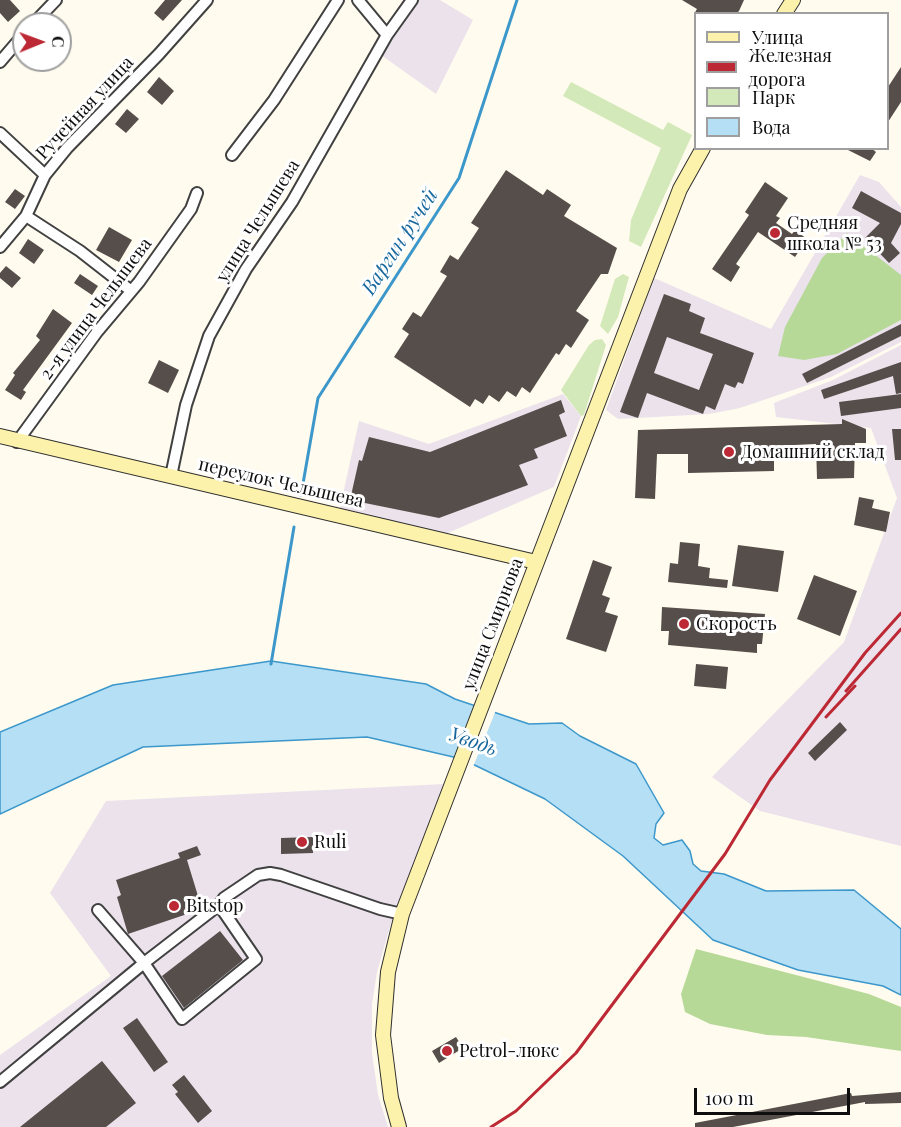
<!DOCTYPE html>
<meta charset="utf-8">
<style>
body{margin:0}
#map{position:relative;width:901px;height:1127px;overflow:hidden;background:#fffbee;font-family:"Playfair Display",serif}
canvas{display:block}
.legend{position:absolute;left:694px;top:12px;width:195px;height:138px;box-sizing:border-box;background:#fff;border:2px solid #9f9f9f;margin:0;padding:8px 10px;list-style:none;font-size:18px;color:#0e0e0e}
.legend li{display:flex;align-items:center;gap:12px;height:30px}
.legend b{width:30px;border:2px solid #9f9f9f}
.north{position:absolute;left:12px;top:12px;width:60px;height:60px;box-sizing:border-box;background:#fff;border:2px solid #9f9f9f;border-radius:50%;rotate:89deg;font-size:16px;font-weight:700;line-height:24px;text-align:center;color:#0e0e0e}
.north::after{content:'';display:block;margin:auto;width:21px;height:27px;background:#bc2833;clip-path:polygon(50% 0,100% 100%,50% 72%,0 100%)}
.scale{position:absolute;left:694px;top:1088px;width:156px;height:27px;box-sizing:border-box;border:3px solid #0e0e0e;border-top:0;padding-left:8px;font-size:18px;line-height:21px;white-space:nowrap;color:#0e0e0e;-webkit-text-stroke:4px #fff;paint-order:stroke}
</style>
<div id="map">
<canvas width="901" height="1127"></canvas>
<ul class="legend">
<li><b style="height:8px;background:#fdf2ab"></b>Улица</li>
<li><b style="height:8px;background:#bc2833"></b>Железная дорога</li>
<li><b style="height:16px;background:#d3e9b9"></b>Парк</li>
<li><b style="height:16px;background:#b4dff5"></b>Вода</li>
</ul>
<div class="north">С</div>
<div class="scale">100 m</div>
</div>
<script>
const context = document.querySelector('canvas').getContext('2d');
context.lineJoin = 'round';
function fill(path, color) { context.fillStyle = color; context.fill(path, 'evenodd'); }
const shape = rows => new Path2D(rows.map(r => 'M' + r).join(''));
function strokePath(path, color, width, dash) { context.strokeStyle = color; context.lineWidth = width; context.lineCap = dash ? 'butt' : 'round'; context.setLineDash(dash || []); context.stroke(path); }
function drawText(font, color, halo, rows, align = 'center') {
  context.font = font + ' "Playfair Display",serif'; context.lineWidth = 6; context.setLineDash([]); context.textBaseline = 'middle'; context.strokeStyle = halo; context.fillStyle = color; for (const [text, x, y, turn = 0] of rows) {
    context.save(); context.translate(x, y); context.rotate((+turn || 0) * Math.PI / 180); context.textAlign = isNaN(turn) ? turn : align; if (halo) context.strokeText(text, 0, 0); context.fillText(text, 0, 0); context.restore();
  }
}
fill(shape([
 [417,0,440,0,473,20,436,94,381,55],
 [860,175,879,182,901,207,901,342,831,377,740,408,709,414,618,419,606,410,654,278,771,329],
 [901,345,901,846,760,811,712,777,844,642,897,498,871,428,776,417,774,403,833,380],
 [563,394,581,416,554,487,434,539,338,517,359,421,429,444],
 [444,784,392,920,377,972,372,1004,372,1053,378,1095,388,1127,0,1127,0,1055,111,976,50,893,106,801]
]), '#ebe2ec');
fill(shape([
 [571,82,663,130,668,122,692,135,641,247,629,241,631,220,661,148,563,96],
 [623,274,629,277,618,317,608,334,600,326,615,279],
 [602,339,606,345,584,415,581,416,561,390,589,345,595,340]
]), '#d3e9b9');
fill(shape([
 [847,233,901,275,901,320,837,354,804,360,778,356,785,327,822,258],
 [696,949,869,994,901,1007,901,1051,806,1037,767,1035,710,1024,685,1012,681,994]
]), '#b7d998');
const water = shape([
 [271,661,426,684,455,699,529,724,562,723,580,736,636,764,664,813,656,824,654,838,663,845,682,840,690,851,693,864,701,871,724,874,766,891,854,890,901,929,901,995,883,986,798,970,713,940,623,856,545,799,462,759,367,737,143,747,0,814,0,732,113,685,271,661]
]);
fill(water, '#b4dff5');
strokePath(water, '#3c97cb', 1.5);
fill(shape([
 [475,702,496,710,473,767,455,761]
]), '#fffbee');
strokePath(shape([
 [301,495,318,398,459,178,517,0],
 [271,664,294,527]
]), '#3c97cb', 3);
fill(shape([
 [0,0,10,0,20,11,8,22,0,13],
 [165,0,182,0,163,21,154,13],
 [682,0,744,0,739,11,736,14,694,14,697,9],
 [901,67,901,102,888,122,888,87],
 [159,77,174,91,162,105,147,92],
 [127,109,139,119,126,133,115,124],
 [844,148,871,148,876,152,870,161],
 [506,170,543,195,547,189,571,205,564,216,617,248,608,274,601,274,576,311,589,320,571,348,566,344,559,355,556,353,530,393,522,387,516,397,507,391,499,402,489,395,483,404,475,399,470,407,394,357,409,334,402,329,413,312,421,317,447,276,440,272,450,255,458,260,479,228,471,223],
 [765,182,788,198,776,216,780,218,776,223,792,234,795,230,807,239,795,257,758,232,736,264,740,267,731,282,712,269,749,215,745,212],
 [15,189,25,196,15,209,5,202],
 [861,191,901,213,901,224,891,243,900,253,889,263,865,238,880,223,852,208],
 [109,227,132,240,119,262,96,250],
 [28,239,44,250,34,264,19,253],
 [6,266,21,278,12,288,0,278,0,273],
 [80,274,98,286,92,295,74,283],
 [664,294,691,304,689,311,705,318,700,333,754,353,743,384,738,382,735,388,725,384,715,410,706,406,703,414,647,393,638,418,620,412],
 [667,337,713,354,699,390,654,373],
 [53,309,72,323,23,390,26,392,21,400,5,390,15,375,13,373,40,340,36,336],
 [901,324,901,336,807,383,802,374],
 [159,360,179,370,168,393,148,383],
 [901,362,901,393,896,394,893,376,824,399,821,390],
 [901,394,901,408,841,416,839,402],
 [561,400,565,412,559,415,567,436,534,449,538,458,519,465,528,485,439,518,350,500,359,460,362,461,369,437,430,452],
 [842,419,866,429,866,443,855,443,854,478,817,479,816,444,774,446,774,471,688,473,688,454,657,454,655,499,635,498,638,430,842,424],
 [892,429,901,429,901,460,895,460],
 [859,497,874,500,872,508,890,512,886,532,854,525],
 [680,542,700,544,698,566,710,568,709,578,728,580,727,588,668,582,670,563,678,564],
 [738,545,784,551,778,592,732,586],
 [593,560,612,567,602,595,610,598,605,612,618,616,606,652,566,639],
 [814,575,857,591,840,636,797,619],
 [662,607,765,614,762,644,757,644,757,653,668,645,669,631,661,631],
 [696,664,728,667,726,689,694,686],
 [840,722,847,730,815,761,808,753],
 [313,837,313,853,281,854,281,838],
 [197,846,201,855,187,860,202,909,128,934,117,897,121,895,116,880,180,858,178,853],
 [220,931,243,960,184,1008,162,976],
 [137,1018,168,1062,154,1072,123,1028],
 [456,1037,463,1048,439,1063,432,1051],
 [102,1061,136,1103,106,1127,20,1127],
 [184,1075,212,1111,198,1123,175,1094,178,1092,172,1085],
 [901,1092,901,1103,865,1104,865,1102,733,1127,695,1127,695,1123,851,1093,852,1096]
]), '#564e4a');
const street = shape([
 [358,0,387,35],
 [33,24,56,0],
 [0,62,24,34],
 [0,133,45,175],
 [232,155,274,100,338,0],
 [26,216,80,251,130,290],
 [0,247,26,216,45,175,67,148,159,54,207,0],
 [17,442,97,332,139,282,191,209,197,193],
 [171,476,186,405,209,336,246,269,292,202,387,35,412,0],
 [98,910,144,963,219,905],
 [0,1082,144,963,182,1019,256,959,219,905,224,898,258,875,270,873,281,875,380,909,402,914]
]);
const secondary = shape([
 [784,14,793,0],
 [0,436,536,562],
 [399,1127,391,1098,383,1035,388,972,402,914,680,189,703,148]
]);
strokePath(street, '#414141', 14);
strokePath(secondary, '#303030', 16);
strokePath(street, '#fff', 10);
strokePath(secondary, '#fdf2ab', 14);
strokePath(shape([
 [846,691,901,629],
 [826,717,855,686],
 [491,1127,516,1111,576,1053,725,854,770,780,865,653,901,613]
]), '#bc2833', 3);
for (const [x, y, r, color] of [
 [775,233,6,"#bc2833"],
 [729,452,6,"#bc2833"],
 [684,624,6,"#bc2833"],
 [302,842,6,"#bc2833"],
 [174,906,6,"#bc2833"],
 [447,1051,6,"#bc2833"]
]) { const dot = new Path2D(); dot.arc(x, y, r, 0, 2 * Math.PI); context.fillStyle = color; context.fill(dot); strokePath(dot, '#fff', 2); }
drawText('18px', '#0e0e0e', '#fff', [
 ["Ручейная улица",85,108,-47],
 ["улица Челышева",258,221,-58],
 ["2-я улица Челышева",96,309,-53],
 ["переулок Челышева",281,483,13],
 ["улица Смирнова",493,624,-69]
]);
drawText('18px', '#0e0e0e', '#fff', [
 ["Средняя",787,223],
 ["школа № 53",787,244],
 ["Домашний склад",741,452],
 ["Скорость",696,624],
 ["Ruli",314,842],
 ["Bitstop",186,906],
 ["Petrol-люкс",459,1051]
], 'left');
drawText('italic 20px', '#19689d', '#fff', [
 ["Варгин ручей",400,242,-57],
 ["Уводь",473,742,19]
]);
</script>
